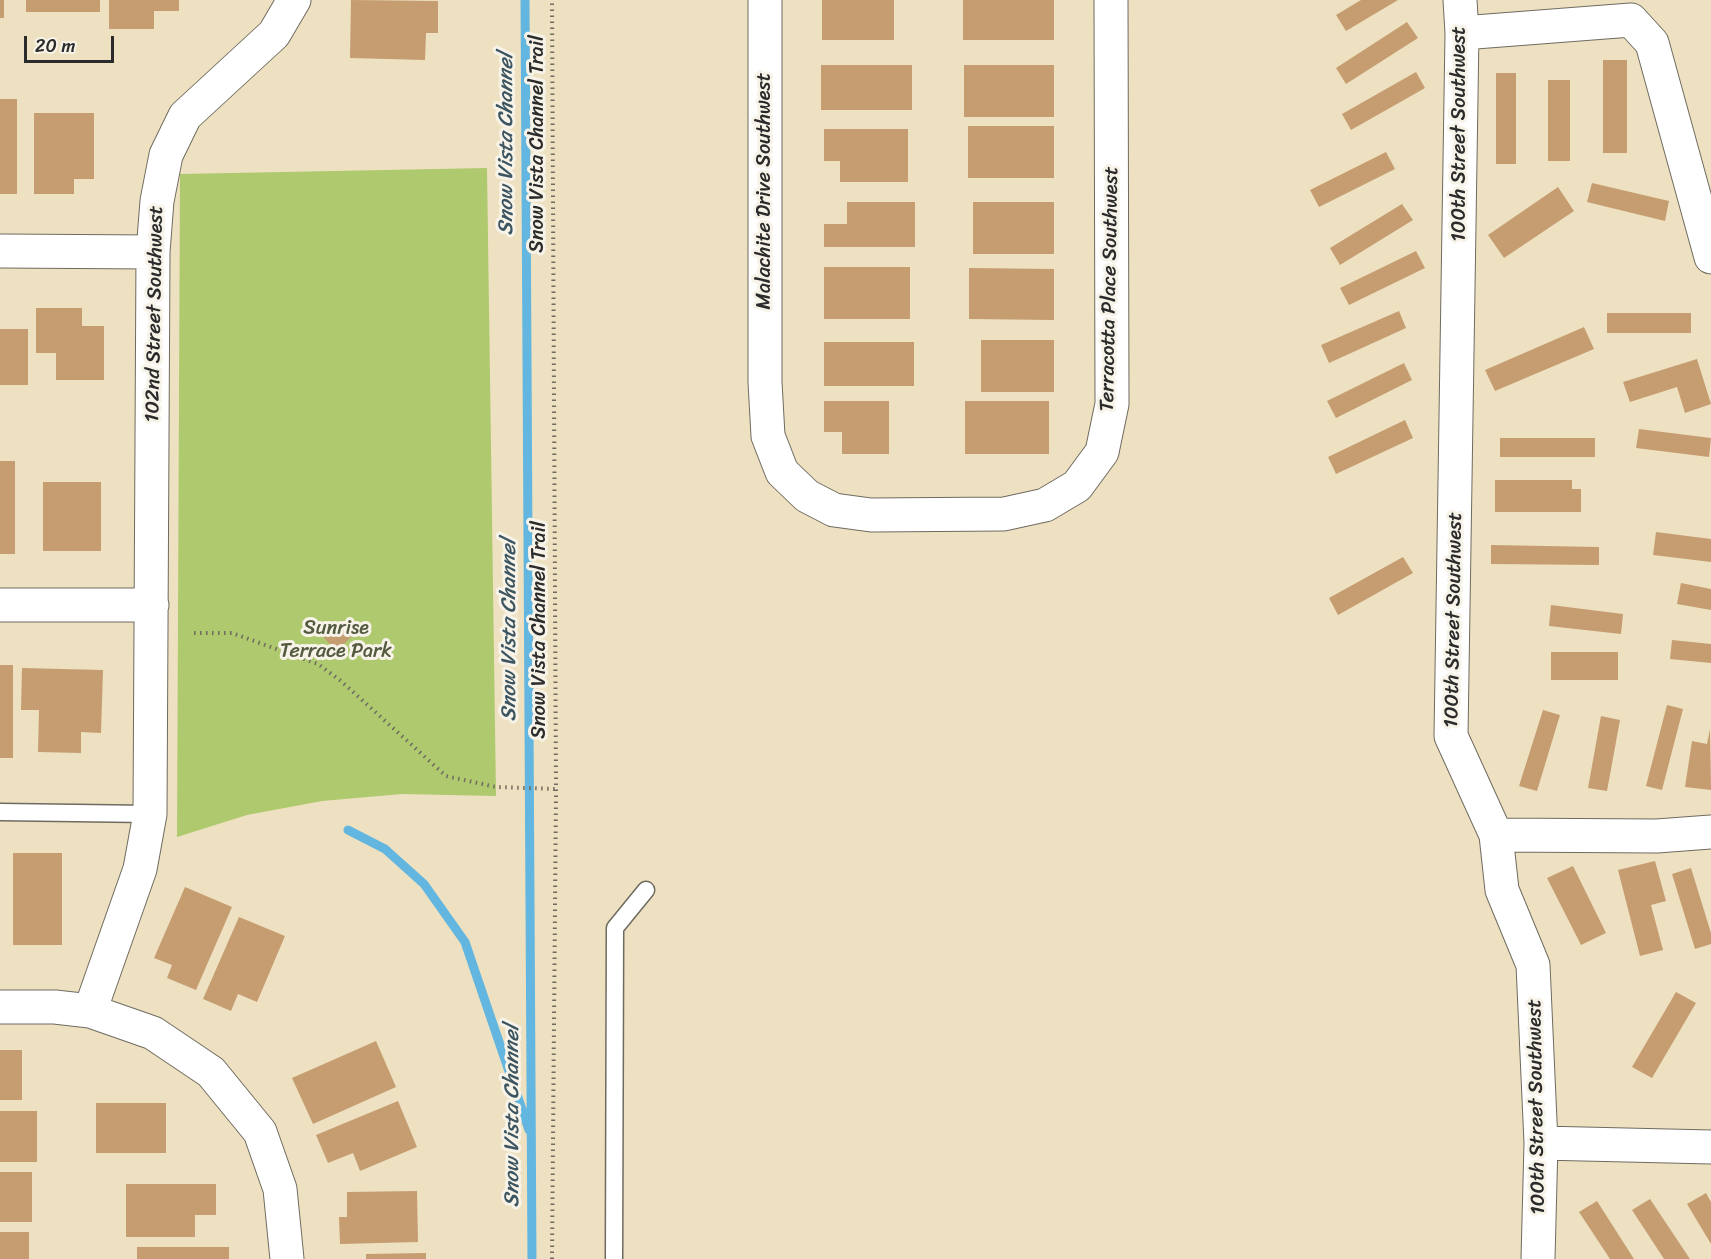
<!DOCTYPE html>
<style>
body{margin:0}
#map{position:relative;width:1711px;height:1259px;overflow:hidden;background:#eee1c1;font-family:Sriracha,sans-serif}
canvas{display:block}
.scale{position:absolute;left:24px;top:36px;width:90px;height:27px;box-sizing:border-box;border:3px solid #2b2b2b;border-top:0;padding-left:8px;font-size:18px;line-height:21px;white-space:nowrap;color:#2b2b2b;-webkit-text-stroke:4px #f7f3e8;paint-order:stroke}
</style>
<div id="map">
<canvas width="1711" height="1259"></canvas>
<div class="scale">20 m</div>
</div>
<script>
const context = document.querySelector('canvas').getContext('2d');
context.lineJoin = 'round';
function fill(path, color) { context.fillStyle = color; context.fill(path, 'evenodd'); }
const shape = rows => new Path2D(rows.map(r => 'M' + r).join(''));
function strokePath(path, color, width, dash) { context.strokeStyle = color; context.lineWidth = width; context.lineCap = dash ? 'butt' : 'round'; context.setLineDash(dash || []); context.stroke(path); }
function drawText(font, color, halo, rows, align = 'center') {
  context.font = font + ' Sriracha,sans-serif'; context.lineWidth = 6; context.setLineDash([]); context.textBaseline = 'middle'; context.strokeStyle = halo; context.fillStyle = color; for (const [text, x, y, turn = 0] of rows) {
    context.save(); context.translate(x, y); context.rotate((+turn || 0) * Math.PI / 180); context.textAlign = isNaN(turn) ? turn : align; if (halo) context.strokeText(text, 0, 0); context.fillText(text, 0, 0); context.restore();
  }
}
fill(shape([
 [487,168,496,796,402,794,322,801,247,815,177,837,180,174]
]), '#afc96e');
strokePath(shape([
 [525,0,532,1259],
 [348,830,385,849,424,884,465,942,529,1130]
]), '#63b6df', 9);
fill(shape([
 [0,0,4,0,4,18,0,18],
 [26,0,100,0,100,12,26,12],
 [109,0,179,0,179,11,154,11,154,29,109,29],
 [351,0,438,1,438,33,426,33,425,60,350,58],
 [822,0,894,0,894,40,822,40],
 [963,0,1054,0,1054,40,963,40],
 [1361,0,1398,0,1346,31,1336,15],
 [1407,22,1418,38,1346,84,1336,68],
 [1603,60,1627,60,1627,153,1603,153],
 [821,65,912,65,912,110,821,110],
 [964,65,1054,65,1054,117,964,117],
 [1416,72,1425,88,1351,130,1342,114],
 [1496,73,1516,73,1516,164,1496,164],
 [1548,80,1570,80,1570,161,1548,161],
 [0,99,17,99,17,194,0,194],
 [34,113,94,113,94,179,74,179,74,194,34,194],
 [968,126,1054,126,1054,178,968,178],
 [824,129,908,129,908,182,840,182,840,161,824,161],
 [1386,152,1395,169,1319,207,1310,190],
 [1592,183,1669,201,1665,221,1587,202],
 [1558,187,1574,211,1504,258,1488,235],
 [847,202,915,202,915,247,824,247,824,224,847,224],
 [973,202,1054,202,1054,254,973,254],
 [1402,204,1413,220,1340,265,1330,248],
 [1416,251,1425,268,1349,305,1340,288],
 [824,267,910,267,910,319,824,319],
 [969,268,1054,269,1054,320,969,319],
 [36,308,82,308,82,326,104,326,104,380,56,380,56,353,36,353],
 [1399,311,1406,328,1329,363,1321,345],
 [1607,313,1691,313,1691,333,1607,333],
 [1584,327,1594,349,1495,391,1485,370],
 [0,329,28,329,28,385,0,385],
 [981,340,1054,340,1054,392,981,392],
 [824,342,914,342,914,386,824,386],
 [1697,359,1711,404,1685,413,1677,387,1630,402,1623,382],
 [1404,363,1412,380,1336,418,1327,401],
 [824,401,889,401,889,454,842,454,842,432,824,432],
 [965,401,1049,401,1049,454,965,454],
 [1405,420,1413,438,1336,474,1328,457],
 [1639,429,1711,438,1709,457,1636,448],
 [1500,438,1595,438,1595,457,1500,457],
 [0,461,15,461,15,554,0,554],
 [1495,480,1572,480,1572,489,1581,489,1581,512,1495,512],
 [43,482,101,482,101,551,43,551],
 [1656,532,1711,539,1711,562,1653,555],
 [1491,545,1599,547,1599,565,1491,564],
 [1403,557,1413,573,1338,615,1329,598],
 [1681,583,1711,589,1711,610,1677,604],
 [1551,605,1623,614,1621,634,1549,626],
 [330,620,336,625,342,620,355,633,337,651,318,632],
 [1672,640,1711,644,1711,663,1670,659],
 [1551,652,1618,652,1618,680,1551,680],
 [0,665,13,665,13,758,0,758],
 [22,668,103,670,101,733,81,732,81,753,38,752,39,710,21,710],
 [1667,705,1683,709,1662,790,1646,786],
 [1543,710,1560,715,1537,791,1519,786],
 [1601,716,1620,720,1607,791,1588,788],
 [1710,729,1711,790,1685,787,1692,741,1707,744],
 [13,853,62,853,62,945,13,945],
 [1655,861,1666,901,1651,905,1663,950,1640,956,1618,870],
 [1573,866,1606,933,1581,945,1547,878],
 [1691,868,1711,933,1711,944,1695,949,1672,874],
 [185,887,232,907,196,990,167,978,172,965,154,958],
 [239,917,285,936,257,1002,238,994,231,1011,203,999],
 [1676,992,1696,1003,1652,1078,1632,1067],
 [376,1041,396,1087,313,1124,292,1078],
 [0,1050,22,1050,22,1100,0,1100],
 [398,1101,417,1147,360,1171,353,1153,328,1163,316,1135],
 [96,1103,166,1103,166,1153,96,1153],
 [0,1111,37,1111,37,1162,0,1162],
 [0,1172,32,1172,32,1222,0,1222],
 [126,1184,216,1184,216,1215,195,1215,195,1237,126,1237],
 [417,1191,418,1242,340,1244,339,1217,347,1217,347,1192],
 [1706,1193,1711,1202,1711,1244,1687,1204],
 [1650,1199,1690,1259,1664,1259,1632,1210],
 [1597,1201,1634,1259,1610,1259,1579,1212],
 [0,1232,29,1232,29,1259,0,1259],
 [137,1247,229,1247,229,1259,137,1259],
 [426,1253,426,1259,366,1259,366,1254]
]), '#c59d71');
const service = shape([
 [0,812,150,814],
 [614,1259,615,928,646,890]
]);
const minor = shape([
 [765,0,765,382,768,436,782,472,807,496,834,510,871,515,1004,514,1045,505,1077,486,1102,452,1112,404,1111,0],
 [1460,0,1462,33,1451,736,1496,835,1502,890,1533,965,1541,1143,1538,1259],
 [1462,33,1631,20,1652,43,1711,257],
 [0,251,153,252],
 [0,605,152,605],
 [1496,835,1657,836,1711,832],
 [0,1007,55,1007,90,1011,153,1033,211,1072,260,1132,280,1189,287,1259],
 [90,1011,140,869,150,814,153,252,157,201,166,155,185,116,274,34,294,0],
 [1541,1143,1711,1147]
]);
strokePath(service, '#6f6b60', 19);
strokePath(minor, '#6f6b60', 35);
strokePath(shape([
 [194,633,232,633,318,664,341,681,446,776,496,787,556,789],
 [552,1259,556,789,552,0]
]), '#6f6b60', 4, [1.5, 4.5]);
strokePath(service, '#fff', 16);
strokePath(minor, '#fff', 33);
drawText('20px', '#2b2b2b', '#f7f3e8', [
 ["100th Street Southwest",1460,134,-90],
 ["Snow Vista Channel Trail",538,144,-90],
 ["Malachite Drive Southwest",765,191,-90],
 ["Terracotta Place Southwest",1110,289,-89],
 ["102nd Street Southwest",155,314,-89],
 ["100th Street Southwest",1454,620,-89],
 ["Snow Vista Channel Trail",540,630,-90],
 ["100th Street Southwest",1537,1107,-91]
]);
drawText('20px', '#535a3f', '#f7f3e8', [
 ["Sunrise",336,629],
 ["Terrace Park",336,652]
]);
drawText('italic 21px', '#3c5561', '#f7f3e8', [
 ["Snow Vista Channel",507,144,-90],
 ["Snow Vista Channel",510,630,-90],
 ["Snow Vista Channel",513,1116,-90]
]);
</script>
